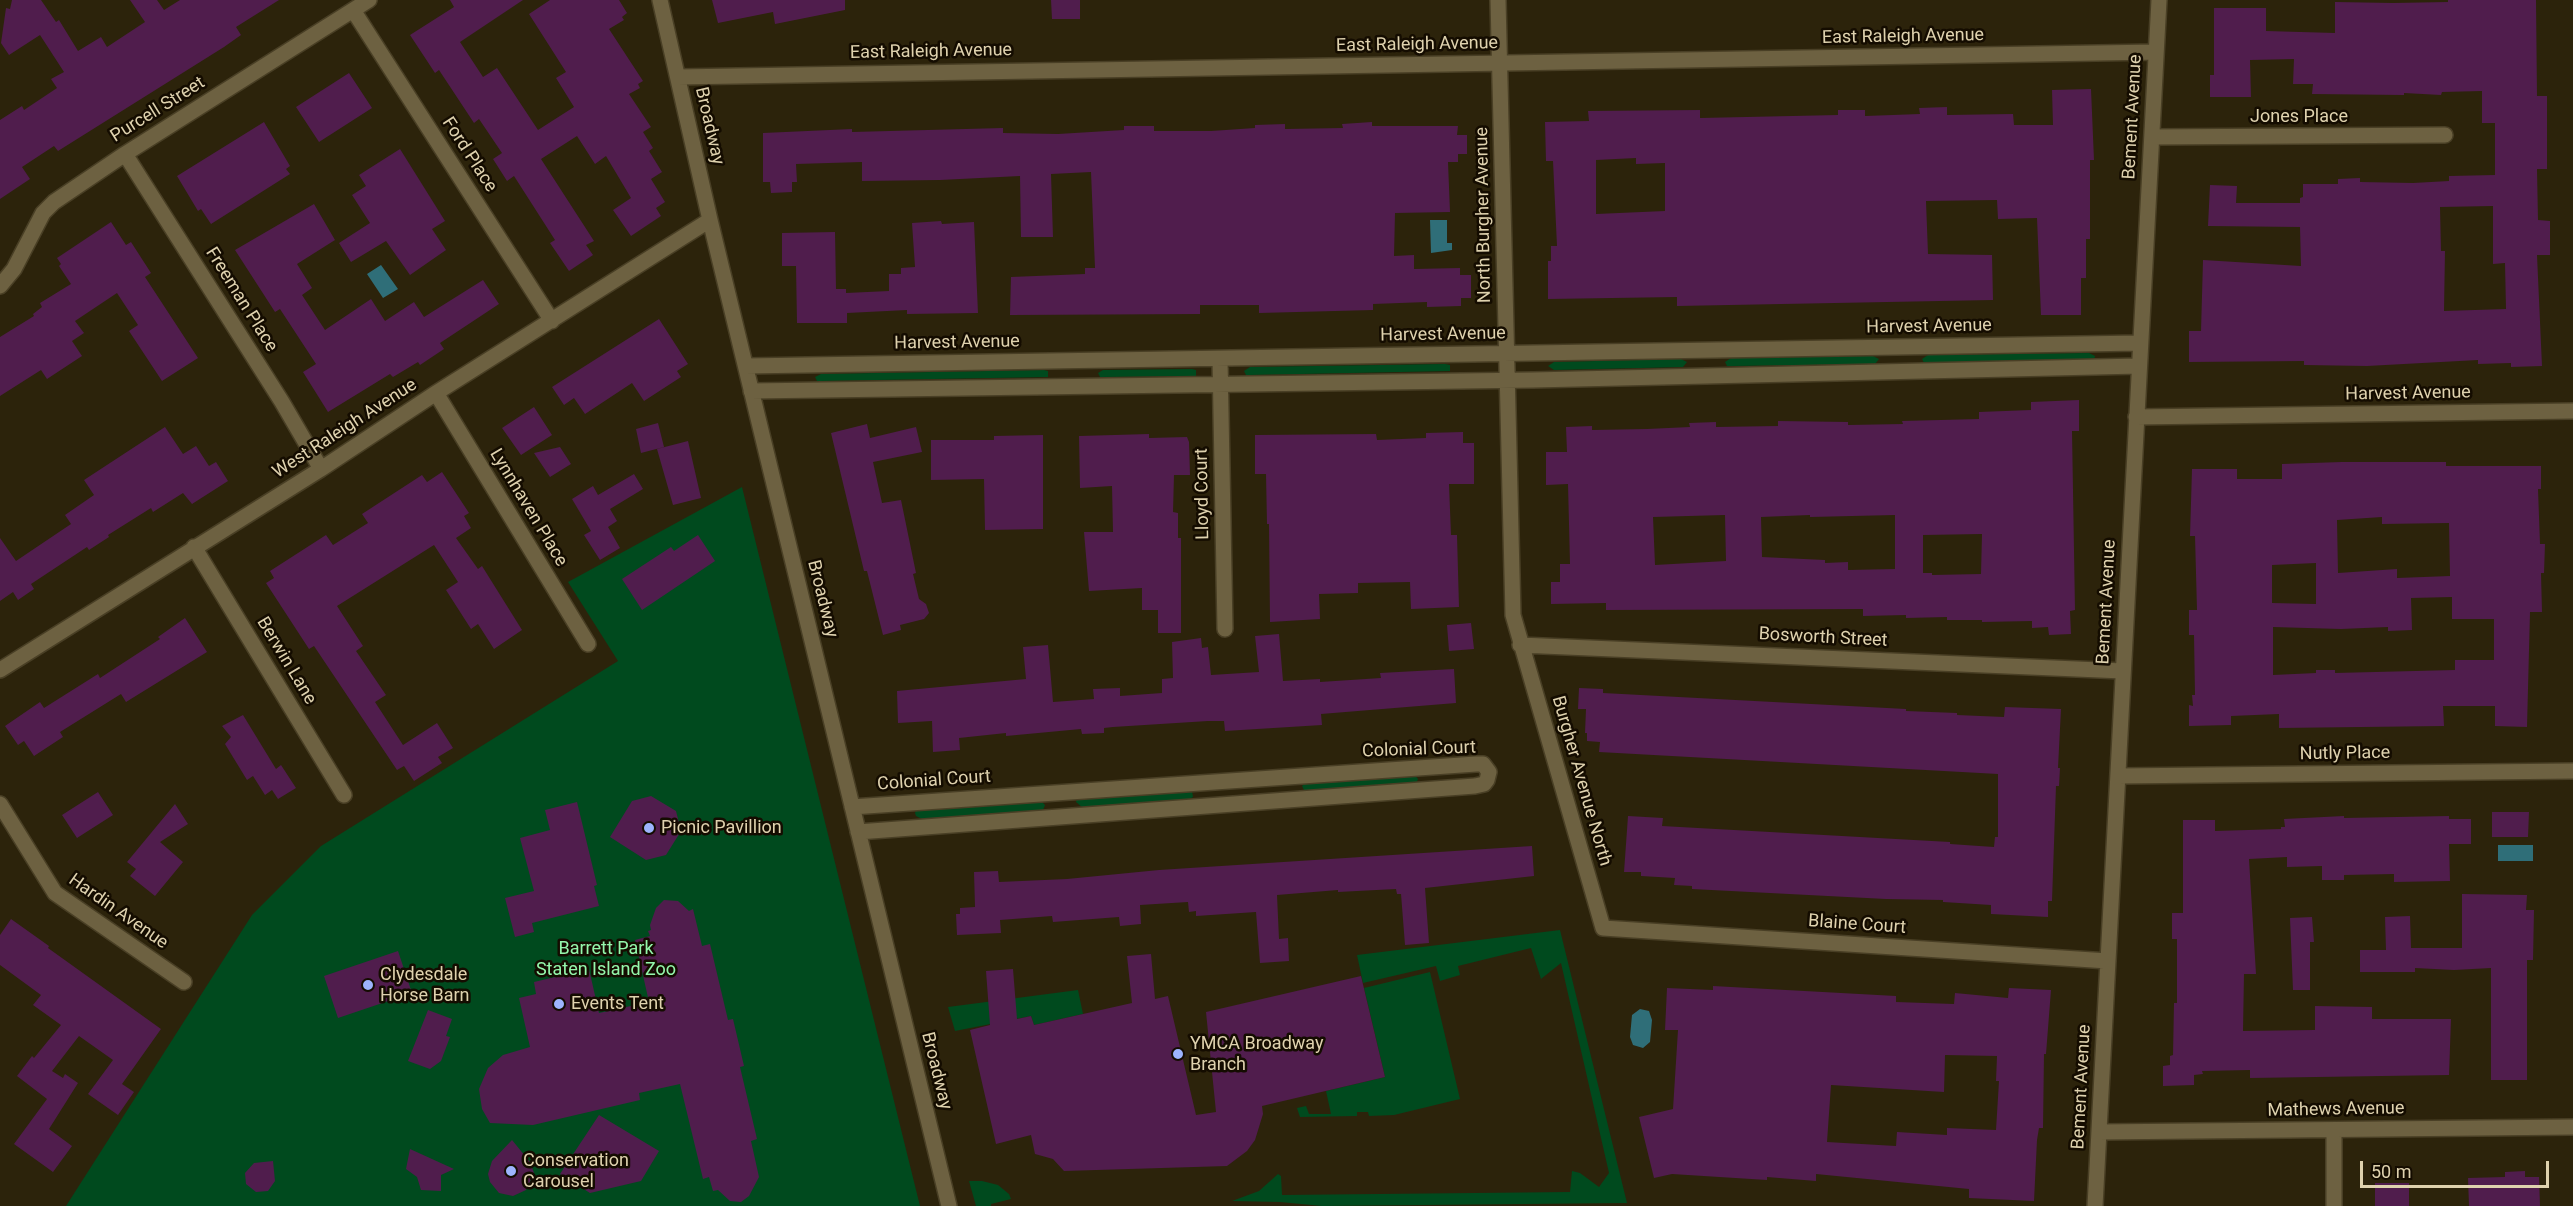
<!DOCTYPE html>
<style>
body{margin:0}
#map{position:relative;width:2573px;height:1206px;overflow:hidden;background:#2c230b;font-family:Roboto,sans-serif}
canvas{display:block}
.scale{position:absolute;left:2360px;top:1161px;width:189px;height:27px;box-sizing:border-box;border:3px solid #dfd2ae;border-top:0;padding-left:8px;font-size:18px;line-height:21px;white-space:nowrap;color:#dfd2ae;-webkit-text-stroke:4px #140c00;paint-order:stroke}
</style>
<div id="map">
<canvas width="2573" height="1206"></canvas>
<div class="scale">50 m</div>
</div>
<script>
const context = document.querySelector('canvas').getContext('2d');
context.lineJoin = 'round';
function fill(path, color) { context.fillStyle = color; context.fill(path, 'evenodd'); }
const shape = rows => new Path2D(rows.map(r => 'M' + r).join(''));
function strokePath(path, color, width, dash) { context.strokeStyle = color; context.lineWidth = width; context.lineCap = dash ? 'butt' : 'round'; context.setLineDash(dash || []); context.stroke(path); }
function drawText(font, color, halo, rows, align = 'center') {
  context.font = font + ' Roboto,sans-serif'; context.lineWidth = 5; context.setLineDash([]); context.textBaseline = 'middle'; context.strokeStyle = halo; context.fillStyle = color; for (const [text, x, y, turn = 0] of rows) {
    context.save(); context.translate(x, y); context.rotate((+turn || 0) * Math.PI / 180); context.textAlign = isNaN(turn) ? turn : align; if (halo) context.strokeText(text, 0, 0); context.fillText(text, 0, 0); context.restore();
  }
}
fill(shape([
 [2089,353,2095,356,2094,360,1929,363,1924,363,1922,359,1928,355],
 [1873,356,1879,359,1875,364,1732,366,1727,366,1725,362,1731,358],
 [1681,359,1687,362,1683,367,1554,370,1548,366,1554,362],
 [1445,364,1450,365,1450,371,1250,375,1246,375,1244,371,1250,367],
 [1192,369,1196,370,1196,376,1104,377,1100,377,1098,373,1103,370],
 [1044,370,1048,371,1048,377,821,381,817,381,815,377,821,374],
 [742,487,920,1206,66,1206,252,915,321,846,618,661,568,582],
 [1414,774,1418,779,1416,784,1305,792,1302,786,1307,781],
 [1192,791,1193,797,1188,800,1083,808,1076,802,1077,798],
 [1040,800,1045,805,1043,810,1039,811,922,819,916,816,915,813,916,810],
 [1560,930,1627,1203,1322,1206,1280,1202,1232,1201,1259,1191,1278,1174,1281,1176,1282,1195,1570,1192,1572,1171,1580,1173,1599,1187,1609,1173,1561,963,1541,979,1531,948,1458,966,1460,975,1440,981,1436,966,1363,983,1357,955],
 [1430,972,1460,1099,1394,1115,1369,1116,1368,1112,1357,1112,1357,1116,1300,1117,1297,1108,1306,1106,1309,1114,1331,1114,1326,1091,1385,1077,1364,988],
 [1078,990,1083,1014,1034,1025,1031,1016,955,1031,948,1007],
 [969,1181,982,1181,998,1185,1009,1194,1011,1199,991,1204,991,1206,976,1206]
]), '#004a1e');
fill(shape([
 [1430,220,1447,220,1447,243,1452,243,1452,250,1431,253],
 [381,265,398,289,383,298,367,274],
 [2498,845,2533,845,2533,861,2498,861],
 [1640,1009,1649,1011,1652,1020,1650,1042,1643,1048,1633,1045,1630,1037,1632,1015]
]), '#2f6e78');
fill(shape([
 [12,0,41,0,56,22,59,20,78,51,101,37,107,47,145,22,130,0,157,0,164,10,180,0,279,0,236,27,241,35,224,47,58,151,54,146,22,167,30,179,0,199,0,120,22,106,24,110,57,88,51,79,64,72,40,35,9,55,1,43,6,8,10,9],
 [450,0,523,0,460,42,483,77,497,68,538,130,574,107,556,78,566,72,529,14,550,0,619,0,627,13,622,17,624,20,609,29,643,81,638,84,640,88,629,94,651,127,643,132,653,148,649,151,662,172,651,179,665,202,656,208,661,216,631,236,613,210,631,198,606,156,595,164,577,136,541,159,594,241,586,245,593,255,569,271,550,243,555,240,514,176,507,181,493,159,502,153,479,119,474,123,439,70,435,73,410,35,454,7],
 [712,0,845,0,845,10,775,24,773,12,718,23],
 [1051,0,1080,0,1080,19,1052,19],
 [2448,0,2536,0,2537,96,2547,96,2547,169,2537,169,2538,220,2550,221,2550,255,2537,255,2542,366,2511,367,2511,363,2478,364,2478,360,2367,366,2304,365,2304,361,2189,362,2189,331,2201,331,2203,260,2301,266,2300,227,2208,226,2210,185,2237,186,2236,203,2300,203,2300,198,2303,197,2303,184,2338,184,2338,179,2360,178,2360,182,2413,183,2449,181,2449,176,2495,175,2495,123,2482,123,2482,91,2442,92,2441,95,2404,93,2404,95,2312,94,2313,84,2293,84,2294,59,2250,60,2251,97,2210,97,2210,75,2214,75,2214,8,2266,8,2266,31,2335,33,2335,2,2393,3,2448,2],
 [2493,206,2493,264,2505,263,2506,309,2444,311,2445,251,2441,251,2440,207],
 [349,73,372,108,319,142,296,107],
 [2091,89,2094,160,2090,160,2090,239,2086,239,2086,278,2081,278,2081,315,2041,315,2037,218,1998,219,1997,200,1926,201,1928,254,1992,255,1993,300,1677,306,1677,297,1548,299,1548,261,1551,261,1551,246,1557,246,1553,161,1546,161,1545,122,1589,121,1588,111,1700,110,1700,118,1838,115,1838,110,1865,110,1865,116,1920,114,1919,108,1947,107,1947,115,2013,114,2014,125,2053,125,2052,90],
 [1636,158,1636,164,1665,163,1665,211,1596,214,1596,160],
 [264,122,290,166,286,169,290,174,211,224,201,209,198,211,177,176],
 [1372,122,1372,126,1458,126,1457,135,1467,135,1467,154,1458,154,1458,162,1448,162,1450,212,1395,213,1394,256,1414,255,1414,269,1460,268,1460,275,1471,275,1471,298,1461,298,1461,306,1427,307,1427,302,1373,304,1373,310,1259,313,1259,305,1200,305,1200,314,1010,315,1011,277,1085,274,1085,268,1095,268,1091,172,1051,174,1053,237,1021,237,1020,176,940,180,862,181,862,162,796,164,797,182,792,182,792,192,771,193,770,182,763,182,763,133,852,129,852,132,1003,128,1003,133,1058,134,1124,130,1124,126,1154,126,1154,131,1211,131,1255,128,1255,125,1285,124,1285,129,1343,128,1342,124],
 [400,149,445,221,432,229,446,250,410,275,386,241,351,262,339,243,370,223,352,195,366,186,359,175],
 [314,204,335,240,297,264,312,288,302,295,325,330,371,299,385,321,414,302,424,317,483,280,499,304,440,343,444,349,420,365,418,362,393,377,390,374,328,412,303,372,316,364,280,309,275,312,235,250],
 [941,221,942,224,974,222,978,313,907,314,907,310,847,313,847,323,797,323,796,266,782,266,782,233,835,232,836,289,846,289,846,293,889,291,889,274,901,274,901,268,915,267,912,223],
 [111,222,126,245,131,242,151,273,145,277,198,358,162,381,129,331,138,325,117,293,75,321,84,333,72,341,82,356,47,379,41,370,0,396,0,337,34,316,33,314,42,307,40,303,71,284,59,266,61,264,57,258],
 [659,319,688,364,677,371,681,377,644,401,632,383,585,414,574,398,564,405,552,387],
 [2079,400,2079,431,2072,431,2075,610,2070,611,2071,634,2049,635,2048,627,2032,628,2032,621,1982,622,1982,620,1947,620,1947,617,1906,618,1906,615,1863,616,1863,609,1606,610,1606,603,1551,604,1551,582,1560,582,1560,564,1570,564,1568,484,1546,485,1546,452,1567,452,1566,427,1592,426,1592,430,1647,429,1690,427,1689,423,1716,422,1716,427,1778,426,1778,421,1848,422,1848,425,1903,424,1902,421,1979,419,1979,412,2031,410,2031,402],
 [1725,515,1726,561,1655,565,1653,517],
 [1810,515,1810,517,1895,515,1895,569,1848,570,1848,562,1825,563,1825,560,1762,557,1761,517],
 [1982,534,1981,574,1932,575,1932,573,1923,573,1923,535],
 [534,407,552,435,521,455,502,428],
 [658,423,664,447,641,453,636,429],
 [867,424,870,438,916,427,922,452,873,462,882,503,901,500,916,573,913,574,919,599,926,604,929,613,924,619,900,625,901,630,883,635,867,571,864,571,831,433],
 [165,427,183,454,196,446,209,466,216,462,228,481,192,504,183,493,153,512,151,508,108,535,109,537,89,550,87,547,31,584,34,589,18,600,13,592,0,601,0,538,16,561,71,524,65,515,94,495,84,480],
 [1463,432,1463,443,1474,443,1474,484,1449,484,1451,535,1457,535,1459,607,1411,609,1410,582,1358,583,1358,593,1319,594,1320,619,1270,622,1269,524,1267,524,1266,474,1255,474,1255,435,1376,434,1377,440,1426,438,1426,433],
 [1149,434,1149,438,1187,437,1189,442,1190,475,1174,475,1173,512,1178,513,1178,538,1181,538,1181,633,1158,633,1158,610,1142,610,1142,588,1089,591,1084,532,1113,532,1112,486,1080,488,1079,436],
 [1043,435,1043,529,985,530,984,479,931,480,931,440,994,440,994,436],
 [688,441,701,498,673,505,657,449],
 [560,447,571,464,550,477,534,453],
 [2342,462,2446,462,2446,466,2541,466,2541,489,2538,489,2540,544,2545,544,2544,573,2541,573,2542,612,2530,612,2527,727,2495,726,2495,706,2443,706,2444,726,2279,728,2279,714,2231,716,2231,725,2189,726,2189,705,2193,706,2192,695,2195,695,2194,635,2189,635,2189,610,2197,610,2195,536,2190,536,2192,469,2237,469,2237,479,2282,479,2282,464],
 [2382,517,2382,524,2449,523,2450,576,2397,578,2397,569,2338,573,2337,520],
 [2316,563,2316,604,2272,603,2272,565],
 [2452,597,2452,619,2494,619,2494,660,2455,660,2455,670,2335,673,2335,670,2316,670,2316,673,2273,675,2273,627,2341,629,2388,627,2388,631,2412,630,2411,598],
 [442,472,469,513,464,516,471,528,456,538,478,569,482,566,522,630,494,649,478,624,471,629,446,590,458,582,434,545,337,606,363,646,356,651,386,695,375,702,403,745,437,723,453,748,438,757,442,763,414,781,404,766,397,770,314,646,309,649,266,583,274,578,270,571,326,535,333,545,368,523,362,514,422,475,427,482],
 [634,474,643,489,610,509,617,521,608,527,620,548,600,560,584,535,591,531,572,499,593,486,598,495],
 [698,535,715,561,642,610,622,579,671,547,674,551],
 [185,618,207,652,126,702,121,694,60,732,63,737,34,756,24,741,18,745,5,726,40,702,44,708,98,674,100,678,160,639,158,637],
 [1471,623,1474,649,1449,651,1447,625],
 [1279,634,1283,681,1320,679,1320,682,1381,678,1380,673,1454,669,1456,703,1321,714,1322,725,1225,731,1224,721,1208,721,1113,727,1104,728,1104,733,1082,734,1081,729,1006,736,1006,733,959,738,960,750,933,752,932,721,898,723,897,691,1026,679,1023,647,1048,645,1053,702,1094,699,1093,689,1120,688,1120,696,1162,693,1162,679,1173,678,1172,642,1201,638,1202,648,1208,647,1211,675,1259,672,1255,636],
 [1579,688,1603,689,1603,693,1906,709,1906,711,1957,713,1957,715,2004,717,2005,707,2061,709,2058,768,2060,768,2059,786,2056,786,2052,901,2048,901,2048,917,1991,914,1991,905,1943,902,1943,900,1886,899,1692,889,1692,886,1674,885,1675,878,1641,876,1641,872,1624,872,1628,816,1663,818,1662,826,1950,842,1950,844,1994,847,1995,837,1998,837,1998,774,1599,752,1600,742,1587,741,1587,733,1585,733,1586,709,1578,709],
 [243,715,276,769,281,765,296,788,278,799,272,790,265,795,253,776,247,780,225,744,231,737,222,726],
 [98,792,113,815,77,838,62,815],
 [651,796,676,811,681,831,666,855,646,860,610,837,632,801],
 [577,802,597,885,594,886,599,906,532,923,534,932,515,937,505,898,534,891,520,838,550,830,545,810],
 [175,804,188,824,160,842,183,862,155,896,130,876,136,869,127,862],
 [2492,812,2529,812,2528,837,2492,837],
 [2344,816,2344,818,2449,816,2449,819,2471,819,2471,844,2449,844,2450,881,2394,882,2394,874,2344,875,2344,880,2322,880,2322,866,2287,867,2287,857,2249,859,2256,974,2244,974,2243,1031,2315,1030,2315,1006,2372,1007,2372,1019,2451,1019,2449,1075,2250,1078,2250,1070,2202,1071,2203,1074,2194,1075,2194,1085,2163,1086,2163,1066,2170,1065,2170,1056,2173,1055,2174,1003,2177,1003,2177,939,2172,939,2172,913,2183,913,2183,820,2215,820,2215,831,2281,829,2281,827,2285,827,2284,819],
 [1532,846,1534,876,1425,888,1429,943,1405,945,1401,894,1397,894,1396,889,1338,892,1338,890,1277,895,1279,939,1288,938,1289,961,1260,963,1256,912,1196,916,1196,911,1189,912,1188,902,1140,905,1141,924,1120,926,1119,917,1053,922,1052,916,1000,920,1001,933,957,935,956,914,960,914,960,908,975,907,974,872,998,871,999,882,1067,879,1159,870],
 [2462,894,2527,895,2526,910,2534,910,2533,960,2527,960,2527,1080,2491,1080,2491,968,2454,970,2415,968,2415,972,2360,972,2360,950,2386,950,2385,917,2410,916,2411,948,2462,948],
 [664,900,678,901,689,911,693,909,702,946,710,944,728,1020,733,1019,744,1066,740,1067,757,1139,751,1141,759,1177,749,1196,741,1202,730,1201,718,1190,713,1191,709,1177,703,1179,680,1084,639,1093,640,1100,533,1125,490,1123,482,1109,479,1089,488,1068,503,1055,530,1047,519,998,536,994,534,982,589,969,599,1013,649,1002,635,940,650,936,648,931,651,930,650,925,656,908],
 [2312,917,2314,942,2310,942,2310,990,2293,990,2290,918],
 [11,919,49,946,48,948,161,1029,122,1084,134,1092,118,1115,88,1094,113,1060,79,1036,52,1071,63,1078,65,1074,78,1083,49,1129,72,1146,53,1172,14,1144,47,1099,17,1076,32,1056,34,1058,61,1025,33,1005,41,995,0,965,0,935],
 [398,951,412,993,338,1018,324,976],
 [1151,954,1155,999,1168,996,1196,1115,1216,1112,1206,1012,1361,976,1385,1077,1262,1106,1263,1114,1255,1140,1247,1151,1227,1166,1064,1171,1053,1159,1035,1154,1031,1135,996,1144,970,1030,990,1025,986,971,1013,969,1017,1019,1031,1016,1034,1025,1132,1003,1127,956],
 [1713,986,1896,996,1896,1002,1954,1004,1955,993,2008,998,2009,988,2051,990,2046,1054,2044,1054,2043,1128,2039,1128,2037,1140,2034,1201,1969,1198,1969,1189,1816,1174,1816,1181,1767,1177,1767,1180,1672,1174,1654,1178,1639,1117,1673,1109,1678,1030,1665,1030,1667,988,1713,990],
 [1945,1055,1997,1056,1996,1081,1999,1081,1996,1130,1947,1128,1947,1135,1897,1132,1896,1146,1827,1142,1831,1085,1944,1092],
 [428,1010,452,1019,446,1036,450,1037,441,1061,430,1069,408,1061],
 [599,1115,659,1151,641,1181,590,1193,560,1174],
 [512,1140,530,1162,534,1173,526,1190,513,1196,499,1193,490,1182,488,1174,492,1161],
 [410,1149,454,1169,441,1175,441,1191,421,1190,417,1177,406,1169],
 [273,1161,275,1181,268,1191,256,1192,246,1184,245,1173,254,1163],
 [2525,1171,2525,1177,2539,1177,2540,1206,2469,1206,2468,1178,2505,1177,2505,1172],
 [2375,1183,2409,1183,2409,1206,2375,1206]
]), '#501d4d');
const minor = shape([
 [660,0,710,220,949,1206],
 [1498,0,1513,615,1603,928,2108,961],
 [353,10,552,321],
 [678,77,2156,52],
 [2152,137,2445,135],
 [125,154,282,402,321,469],
 [0,286,14,269,43,213,54,202,125,154,369,0],
 [1220,359,1225,629],
 [746,366,2140,343],
 [751,391,1533,380,2139,366],
 [436,393,588,644],
 [2136,417,2573,411],
 [194,547,344,795],
 [1520,645,2123,671],
 [0,670,321,469,436,393,710,220],
 [2118,776,2573,771],
 [0,804,55,893,184,982],
 [852,807,1476,764,1483,764,1489,772,1487,780,1484,784,1475,786,858,832],
 [2099,1132,2573,1127],
 [2095,1206,2159,0],
 [2334,1206,2334,1130]
]);
strokePath(minor, '#493f25', 18);
strokePath(minor, '#6d6141', 15);
for (const [x, y, r, color] of [
 [649,828,6,"#9db4fd"],
 [368,985,6,"#9db4fd"],
 [559,1004,6,"#9db4fd"],
 [1178,1054,6,"#9db4fd"],
 [511,1171,6,"#9db4fd"]
]) { const dot = new Path2D(); dot.arc(x, y, r, 0, 2 * Math.PI); context.fillStyle = color; context.fill(dot); strokePath(dot, '#140c00', 2); }
drawText('18px', '#dfd2ae', '#140c00', [
 ["East Raleigh Avenue",1903,37,-1],
 ["East Raleigh Avenue",1417,45,-1],
 ["East Raleigh Avenue",931,52,-1],
 ["Purcell Street",158,110,-32],
 ["Bement Avenue",2133,117,-87],
 ["Jones Place",2299,117],
 ["Broadway",709,126,77],
 ["Ford Place",469,155,57],
 ["North Burgher Avenue",1484,215,-91],
 ["Freeman Place",241,300,58],
 ["Harvest Avenue",1929,327,-1],
 ["Harvest Avenue",1443,335,-1],
 ["Harvest Avenue",957,343,-1],
 ["Harvest Avenue",2408,394,-1],
 ["West Raleigh Avenue",345,429,-33],
 ["Lloyd Court",1203,494,-91],
 ["Lynnhaven Place",528,508,59],
 ["Broadway",822,599,76],
 ["Bement Avenue",2107,602,-87],
 ["Bosworth Street",1823,638,3],
 ["Berwin Lane",286,661,59],
 ["Colonial Court",1419,750,-2],
 ["Nutly Place",2345,754,-1],
 ["Colonial Court",934,781,-4],
 ["Burgher Avenue North",1581,781,74],
 ["Hardin Avenue",118,912,35],
 ["Blaine Court",1857,925,4],
 ["Broadway",936,1071,76],
 ["Bement Avenue",2082,1087,-87],
 ["Mathews Avenue",2336,1110,-1]
]);
drawText('18px', '#dfd2ae', '#140c00', [
 ["Picnic Pavillion",661,828],
 ["Clydesdale",380,975],
 ["Horse Barn",380,996],
 ["Events Tent",571,1004],
 ["YMCA Broadway",1190,1044],
 ["Branch",1190,1065],
 ["Conservation",523,1161],
 ["Carousel",523,1182]
], 'left');
drawText('18px', '#94f7ab', '#140c00', [
 ["Barrett Park",606,949],
 ["Staten Island Zoo",606,970]
]);
</script>
